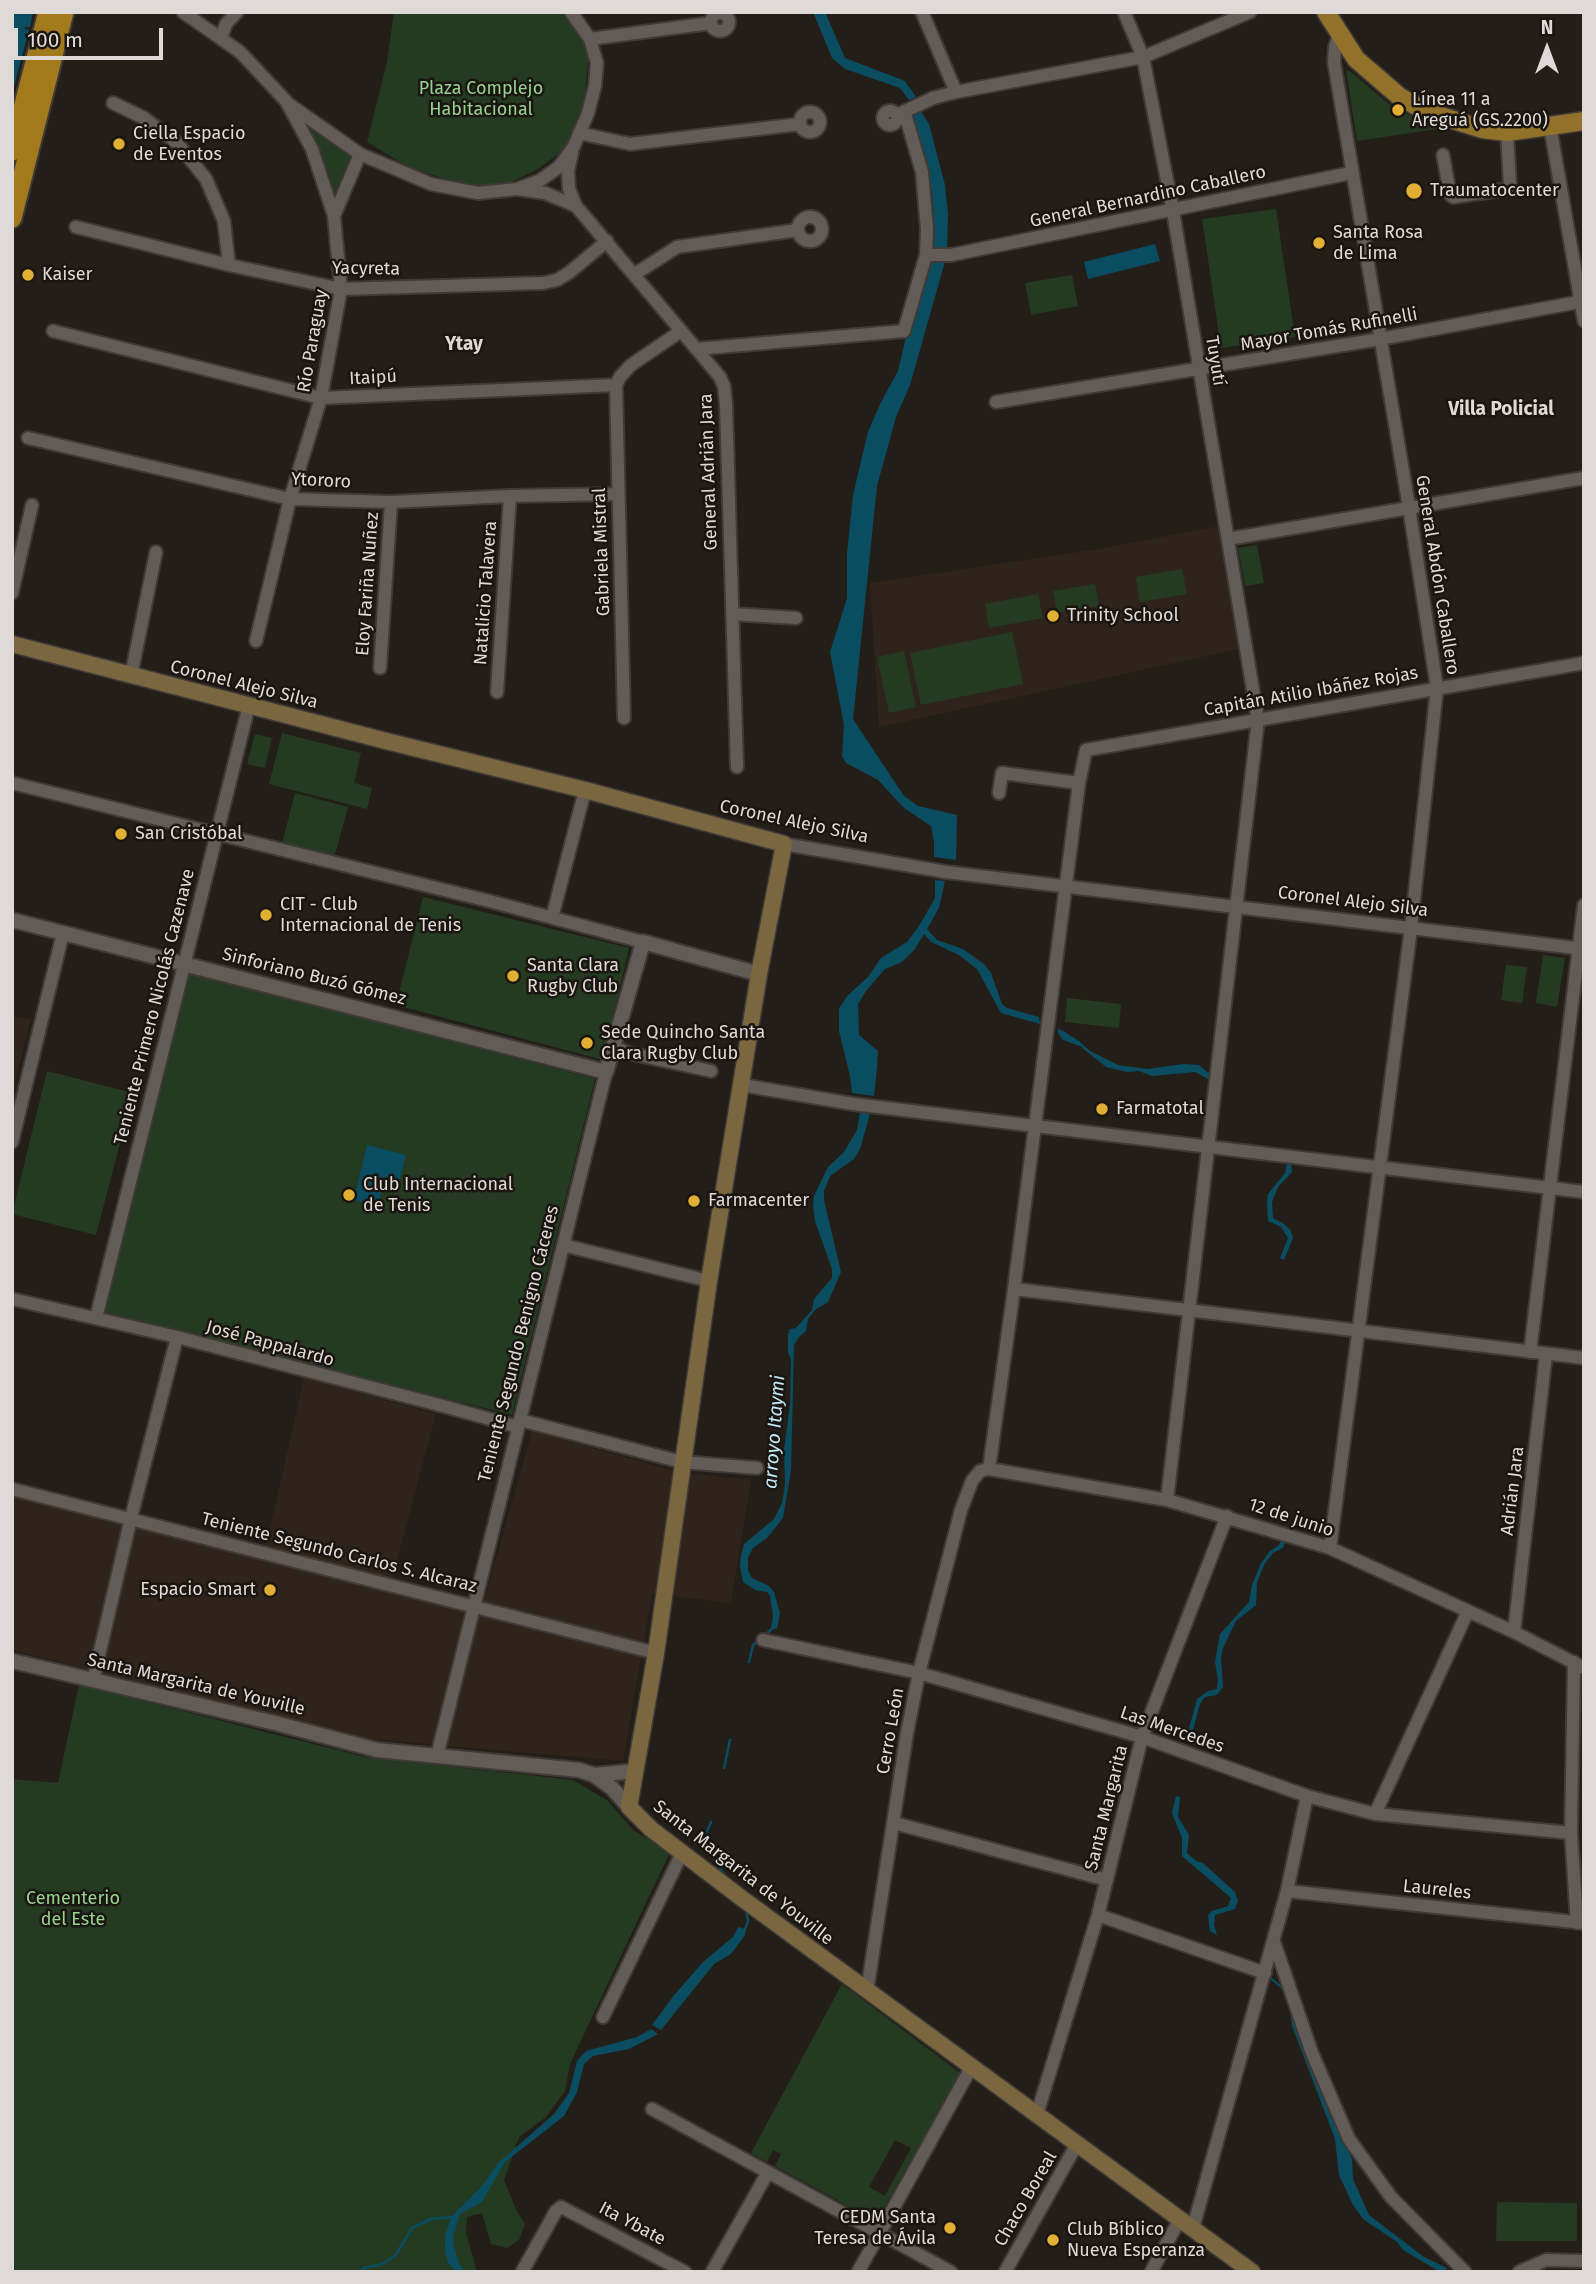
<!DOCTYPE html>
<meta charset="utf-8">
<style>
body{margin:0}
#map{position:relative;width:1596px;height:2284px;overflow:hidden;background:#241e19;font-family:"Fira Sans",sans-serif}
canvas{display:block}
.frame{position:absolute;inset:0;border:14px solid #dfdad7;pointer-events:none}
.north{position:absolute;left:1512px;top:14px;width:70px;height:70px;-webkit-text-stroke:5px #1a1510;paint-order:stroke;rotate:0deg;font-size:19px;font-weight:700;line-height:28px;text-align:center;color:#dfdad7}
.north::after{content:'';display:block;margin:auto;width:24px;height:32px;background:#dfdad7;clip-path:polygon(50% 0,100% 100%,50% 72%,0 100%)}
.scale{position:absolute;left:14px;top:28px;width:149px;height:32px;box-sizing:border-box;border:4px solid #dfdad7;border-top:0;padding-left:9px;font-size:21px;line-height:24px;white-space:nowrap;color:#dfdad7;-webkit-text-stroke:5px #1a1510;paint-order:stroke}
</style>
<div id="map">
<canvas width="1596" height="2284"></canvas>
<div class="frame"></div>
<div class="north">N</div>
<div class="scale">100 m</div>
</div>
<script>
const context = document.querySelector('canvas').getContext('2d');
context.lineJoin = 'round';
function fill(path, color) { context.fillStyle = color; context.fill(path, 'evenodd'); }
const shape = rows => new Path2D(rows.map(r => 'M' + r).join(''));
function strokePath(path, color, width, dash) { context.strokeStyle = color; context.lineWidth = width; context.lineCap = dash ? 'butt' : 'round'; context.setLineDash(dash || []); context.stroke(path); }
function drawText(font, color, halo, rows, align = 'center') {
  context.font = font + ' "Fira Sans",sans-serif'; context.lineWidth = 5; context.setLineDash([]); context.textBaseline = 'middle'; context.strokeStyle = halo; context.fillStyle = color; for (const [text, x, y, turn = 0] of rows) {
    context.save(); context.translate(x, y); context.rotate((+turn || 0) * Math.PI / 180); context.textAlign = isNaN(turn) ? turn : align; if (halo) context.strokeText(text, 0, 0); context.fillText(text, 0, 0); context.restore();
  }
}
fill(shape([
 [1219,526,1239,649,879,727,870,583,1099,549],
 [12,1016,31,1020,12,1094],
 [304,1378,436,1414,390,1587,482,1609,532,1431,677,1472,751,1480,731,1603,652,1594,623,1761,371,1739,12,1650,12,1496,263,1559]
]), '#2f241b');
fill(shape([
 [394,12,562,12,583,39,589,53,584,100,569,141,558,154,538,169,507,184,472,187,410,168,367,142,387,62],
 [1346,70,1351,72,1391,106,1437,129,1357,141],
 [307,123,351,155,335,193,320,150],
 [1276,209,1295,337,1221,348,1202,219],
 [1072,275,1078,306,1031,315,1025,283],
 [1257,545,1264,583,1245,586,1238,548],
 [1182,569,1187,594,1140,602,1136,577],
 [1095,584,1099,606,1057,613,1053,591],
 [1038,594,1043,618,989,628,985,604],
 [1012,632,1023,684,921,705,910,653],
 [904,651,916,707,889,713,877,657],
 [282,733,361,753,354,783,372,788,367,809,269,784],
 [255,734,272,738,265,768,247,764],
 [295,793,348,807,334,858,282,844],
 [423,897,629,948,603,1060,396,1005],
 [1543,955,1565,958,1557,1007,1536,1003],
 [1506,965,1527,967,1522,1003,1501,1000],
 [190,973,595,1079,512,1415,101,1311],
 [1067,998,1121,1004,1119,1028,1065,1022],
 [47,1071,133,1093,96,1235,12,1214],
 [79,1685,365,1757,573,1780,608,1801,633,1830,670,1852,570,2064,565,2091,546,2117,519,2137,504,2180,517,2212,525,2224,519,2240,507,2248,491,2244,482,2213,467,2217,466,2233,477,2272,12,2272,12,1779,58,1783],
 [842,1984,960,2073,960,2076,885,2206,876,2217,870,2218,775,2166,781,2154,773,2150,767,2162,751,2153],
 [895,2140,911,2148,885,2196,869,2187],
 [1497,2202,1577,2203,1577,2241,1496,2241]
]), '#243b22');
fill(shape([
 [12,12,33,12,30,27,26,27,25,29,29,30,12,94,12,26,25,29,26,26,12,23],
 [813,12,825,12,845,58,905,81,916,97,909,100,900,88,845,69,832,58],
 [920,110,929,124,945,185,948,214,947,251,932,251,935,235,932,191,923,153,914,126,912,112],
 [1155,244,1160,261,1088,279,1084,262],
 [931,257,946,258,910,385,896,417,877,486,853,719,904,796,918,806,957,815,956,860,934,857,934,842,931,826,904,808,878,780,846,763,842,756,844,725,830,652,847,598,847,553,853,495,868,432,881,402,898,371,912,311,928,275],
 [935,880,945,881,939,908,927,929,937,940,963,949,984,964,991,973,1002,1004,1007,1008,1039,1017,1040,1024,1001,1013,977,969,959,955,931,942,924,934,915,949,902,962,885,969,866,991,858,1004,859,1035,878,1051,877,1068,874,1096,852,1093,850,1076,839,1031,839,1009,847,996,868,977,881,958,907,942,919,926,935,898],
 [1058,1028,1079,1041,1090,1051,1118,1065,1147,1069,1184,1064,1199,1065,1211,1075,1210,1080,1195,1072,1152,1076,1139,1071,1127,1072,1106,1067,1080,1046,1063,1040,1058,1033],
 [860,1112,870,1114,860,1149,854,1159,830,1176,824,1191,824,1200,841,1272,828,1302,815,1310,808,1319,806,1331,799,1337,794,1345,791,1470,783,1518,767,1538,753,1548,748,1558,748,1570,752,1578,769,1586,774,1592,780,1613,777,1629,771,1628,773,1616,770,1596,767,1592,755,1590,743,1582,740,1566,741,1555,744,1544,774,1519,782,1503,785,1485,784,1450,790,1404,791,1360,788,1352,788,1334,790,1329,796,1328,812,1310,814,1299,832,1278,832,1269,815,1221,813,1206,814,1196,828,1167,844,1152,857,1130],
 [367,1145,406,1155,399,1183,385,1180,378,1205,354,1200],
 [1287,1164,1291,1164,1292,1172,1278,1187,1272,1202,1273,1218,1284,1224,1291,1231,1293,1238,1284,1260,1280,1258,1288,1238,1281,1227,1268,1221,1267,1202,1268,1194,1285,1173],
 [1282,1537,1287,1538,1283,1548,1273,1553,1265,1563,1257,1582,1256,1605,1236,1621,1223,1648,1221,1658,1223,1687,1217,1695,1205,1697,1200,1704,1190,1741,1186,1740,1197,1699,1208,1691,1217,1689,1218,1680,1215,1662,1220,1634,1249,1602,1252,1585,1261,1563,1270,1551,1279,1545],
 [1176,1796,1180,1797,1178,1817,1189,1835,1187,1853,1196,1861,1203,1863,1235,1892,1238,1901,1235,1909,1215,1915,1214,1925,1217,1935,1210,1931,1208,1915,1212,1911,1228,1906,1231,1898,1182,1856,1182,1838,1172,1813],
 [738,1927,745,1929,745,1935,731,1954,714,1964,661,2030,652,2025,675,1994,703,1962,733,1937],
 [1271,1977,1284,1988,1312,2067,1352,2159,1353,2179,1369,2215,1424,2257,1447,2268,1444,2272,1435,2269,1403,2250,1397,2242,1363,2219,1353,2205,1339,2175,1335,2139,1292,2026,1290,2011,1282,1989,1270,1979],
 [651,2029,658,2034,629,2049,593,2056,584,2064,577,2092,564,2116,505,2162,482,2202,460,2214,453,2236,454,2247,460,2266,466,2272,456,2272,448,2263,445,2251,445,2236,451,2217,482,2186,498,2163,554,2114,569,2093,577,2061,586,2051,637,2037]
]), '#0a4d60');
strokePath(shape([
 [764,1636,775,1626],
 [749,1662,753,1645,759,1640],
 [724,1768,730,1740],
 [704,1838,711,1822],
 [714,1860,726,1877],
 [744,1932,748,1921,746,1909],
 [360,2272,364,2268,382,2264,395,2256,412,2228,431,2219,453,2217]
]), '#0a4d60', 2.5);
strokePath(shape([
 [12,42,20,12]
]), '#0a4d60', 18);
const minor = shape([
 [183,12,240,52,286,101,312,149,334,216,341,289,321,398,290,499,256,641],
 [922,12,956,92],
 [1124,12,1143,57,1173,211,1258,720,1167,1500],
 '711 22a9 9 0 1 1 18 0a9 9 0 1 1-18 0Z',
 [221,38,226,24,237,12],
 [590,39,711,23],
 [113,103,144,118,177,143,206,179,224,221,229,265],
 [290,105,360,154,431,184,478,193,517,189,539,181,559,167,574,146,588,113,595,86,597,63,590,39,571,12],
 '883 118a7 7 0 1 1 14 0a7 7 0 1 1-14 0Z',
 '800 122a10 10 0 1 1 20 0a10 10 0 1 1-20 0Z',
 [899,114,933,98,956,92,1143,57,1250,12],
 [1550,126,1584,321],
 [579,133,630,144,800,124],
 [572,153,568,171,569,189,576,206],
 [1443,155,1450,194,1453,197,1508,189,1510,186,1507,132],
 [517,189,545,193,576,206,720,377,724,386,726,404,737,767],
 [334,216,360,154],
 '798 229a12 12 0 1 1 24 0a12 12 0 1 1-24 0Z',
 [76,227,229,265,341,289,543,283,557,280,570,272,607,241],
 [926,255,951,255,1351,173],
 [635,274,677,247,798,230],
 [53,331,321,398,616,385,620,377,631,365,681,331],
 [696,349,904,331,926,255,927,229,922,172,905,114,906,111],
 [616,385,624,718],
 [996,402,1380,339,1584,301],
 [28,438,290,499,391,502,510,496,618,494],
 [1228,539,1584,478],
 [12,593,32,505],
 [732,614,796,618],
 [380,668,391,502],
 [131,676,156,552],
 [497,692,510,496],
 [12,783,493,902,643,942],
 [999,793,1002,773,1079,783],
 [784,844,946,872,1584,949],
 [552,918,585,790],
 [613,1047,629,1053,711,1071],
 [742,1085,853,1104,1584,1192],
 [12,1142,63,933],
 [563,1245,709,1281],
 [1014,1289,1584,1358],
 [12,1299,177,1337,447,1407,518,1427],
 [96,1318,249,705],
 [1530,1352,1584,905],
 [520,1420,682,1462,757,1468],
 [989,1469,1014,1289,1079,783,1086,750,1584,663],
 [12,1489,656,1653],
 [1330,1548,1411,928,1437,688,1409,507,1334,62,1335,47,1339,35],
 [1514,1632,1546,1354],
 [763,1640,919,1673,1142,1737,1307,1796,1375,1814,1571,1833],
 [1574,1662,1571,1833,1577,1923],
 [93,1681,131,1518,177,1337],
 [437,1756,606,1072],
 [1375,1814,1468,1611],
 [894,1823,1107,1880],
 [1287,1891,1584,1923],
 [1098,1915,1265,1973],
 [1274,1942,1312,2053,1349,2139,1391,2197,1465,2272],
 [867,1991,907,1733,919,1673,961,1510,972,1481,980,1471,989,1469,1167,1500,1330,1548,1514,1632,1584,1668],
 [603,2017,682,1853],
 [652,2109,951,2272],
 [1037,2114,1098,1915,1142,1737,1227,1516],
 [1193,2228,1287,1891,1307,1796],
 [522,2272,556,2211,561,2207,685,2272],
 [712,2272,768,2172],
 [858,2272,972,2066],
 [1005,2272,1077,2144],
 [1151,2272,1180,2219],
 [1519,2272,1546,2260,1584,2261]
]);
const tertiary = shape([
 [12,920,606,1072,643,942,759,974],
 [12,1661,275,1723,377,1750,579,1770,594,1775,612,1788,629,1807],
 [594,1775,635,1771]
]);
const secondary = shape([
 [12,644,390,742,585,790,784,844,759,974,709,1281,656,1653,629,1807,651,1829,744,1900,1252,2272]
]);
const primary = shape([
 [1326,12,1356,59,1400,97,1425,111,1482,129,1507,132,1584,121]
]);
const trunk = shape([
 [12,151,48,12],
 [12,218,64,12]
]);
strokePath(minor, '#3f3a37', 16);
strokePath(tertiary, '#3f3a37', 18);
strokePath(secondary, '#3f3a37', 19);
strokePath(primary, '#3f3a37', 21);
strokePath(trunk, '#3f3a37', 23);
strokePath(minor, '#635c56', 12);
strokePath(tertiary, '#635c56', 14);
strokePath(secondary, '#7a6740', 16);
strokePath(primary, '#92722a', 18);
strokePath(trunk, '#a27a1b', 19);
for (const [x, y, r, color] of [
 [1398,110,7,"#e1af34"],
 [119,144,7,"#e1af34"],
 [1414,191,9,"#e1af34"],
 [1319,243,7,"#e1af34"],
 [28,275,7,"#e1af34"],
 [1053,616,7,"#e1af34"],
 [121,834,7,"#e1af34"],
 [266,915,7,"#e1af34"],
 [513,976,7,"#e1af34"],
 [587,1043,7,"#e1af34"],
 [1102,1109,7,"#e1af34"],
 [349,1195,7,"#e1af34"],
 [694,1201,7,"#e1af34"],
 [270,1590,7,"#e1af34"],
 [950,2228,7,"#e1af34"],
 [1053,2240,7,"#e1af34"]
]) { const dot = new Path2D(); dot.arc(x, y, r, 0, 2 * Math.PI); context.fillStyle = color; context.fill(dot); strokePath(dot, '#1a1510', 2.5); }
drawText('18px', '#95d48e', '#1a1510', [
 ["Plaza Complejo",481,89],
 ["Habitacional",481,110],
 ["Cementerio",73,1899],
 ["del Este",73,1920]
]);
drawText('18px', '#dfdad7', '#1a1510', [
 ["Línea 11 a",1412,100],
 ["Areguá (GS.2200)",1412,121],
 ["Ciella Espacio",133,134],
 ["de Eventos",133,155],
 ["Traumatocenter",1430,191],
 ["Santa Rosa",1333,233],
 ["de Lima",1333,254],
 ["Kaiser",42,275],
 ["Trinity School",1067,616],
 ["San Cristóbal",135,834],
 ["CIT - Club",280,905],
 ["Internacional de Tenis",280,926],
 ["Santa Clara",527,966],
 ["Rugby Club",527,987],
 ["Sede Quincho Santa",601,1033],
 ["Clara Rugby Club",601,1054],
 ["Farmatotal",1116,1109],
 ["Club Internacional",363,1185],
 ["de Tenis",363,1206],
 ["Farmacenter",708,1201],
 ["Espacio Smart",256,1590,"right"],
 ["CEDM Santa",936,2218,"right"],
 ["Teresa de Ávila",936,2239,"right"],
 ["Club Bíblico",1067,2230],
 ["Nueva Esperanza",1067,2251]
], 'left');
drawText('18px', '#dfdad7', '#1a1510', [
 ["General Bernardino Caballero",1148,197,-12],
 ["Yacyreta",366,269,1],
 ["Mayor Tomás Rufinelli",1329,330,-10],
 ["Río Paraguay",313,341,-80],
 ["Tuyutí",1215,361,81],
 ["Itaipú",373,378,-3],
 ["General Adrián Jara",709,472,-92],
 ["Ytororo",321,481,3],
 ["Gabriela Mistral",602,552,-92],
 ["General Abdón Caballero",1437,575,81],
 ["Eloy Fariña Nuñez",368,584,-86],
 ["Natalicio Talavera",486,593,-86],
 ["Coronel Alejo Silva",244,685,14],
 ["Capitán Atilio Ibáñez Rojas",1311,692,-10],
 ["Coronel Alejo Silva",794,822,12],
 ["Coronel Alejo Silva",1353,902,7],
 ["Sinforiano Buzó Gómez",314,977,14],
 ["Teniente Primero Nicolás Cazenave",155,1007,-76],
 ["José Pappalardo",270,1344,15],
 ["Teniente Segundo Benigno Cáceres",519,1344,-76],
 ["Adrián Jara",1513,1491,-83],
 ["12 de junio",1291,1518,18],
 ["Teniente Segundo Carlos S. Alcaraz",339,1553,14],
 ["Santa Margarita de Youville",196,1685,13],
 ["Las Mercedes",1172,1730,19],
 ["Cerro León",891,1731,-80],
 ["Santa Margarita",1107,1808,-76],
 ["Santa Margarita de Youville",743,1873,38],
 ["Laureles",1437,1890,6],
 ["Chaco Boreal",1026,2199,-60],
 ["Ita Ybate",632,2224,28]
]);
drawText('bold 19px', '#dfdad7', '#1a1510', [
 ["Ytay",464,345],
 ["Villa Policial",1501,410]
]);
drawText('italic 19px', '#bfe7f6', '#1a1510', [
 ["arroyo Itaymi",775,1432,-86]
]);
</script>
